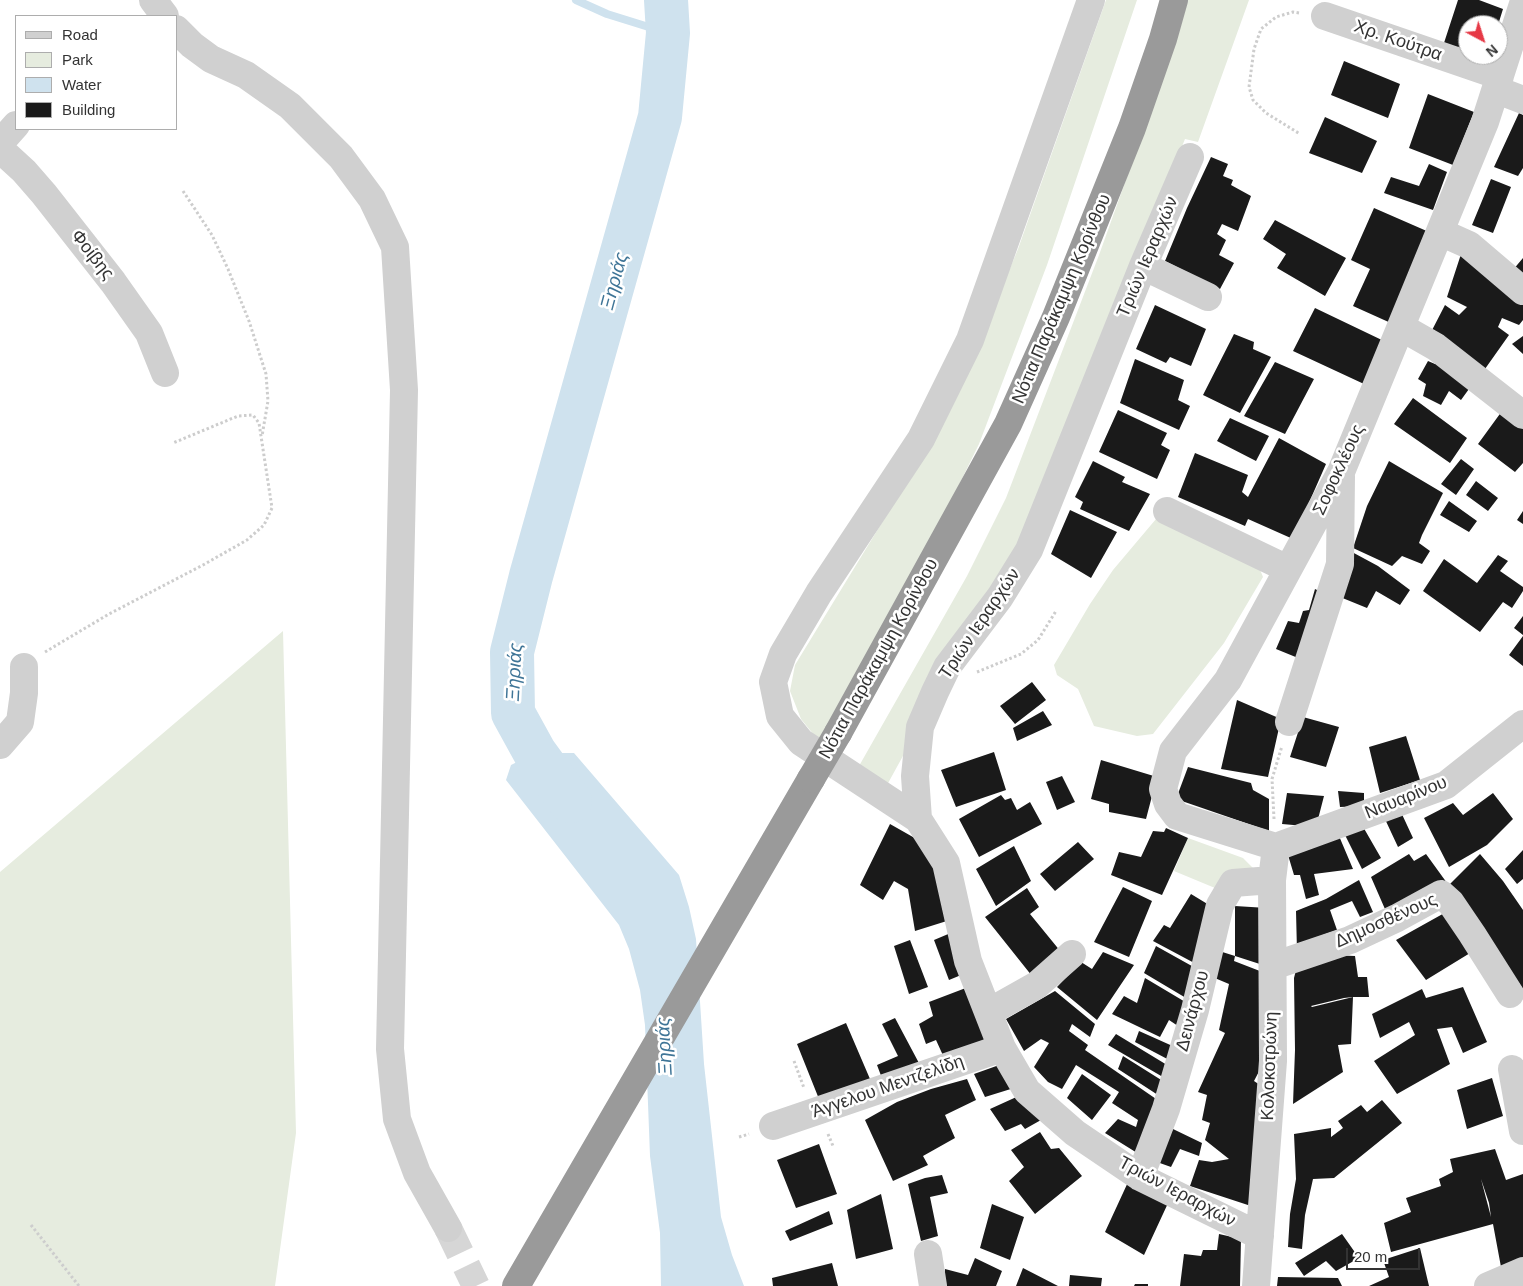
<!DOCTYPE html>
<meta charset="utf-8">
<style>
body{margin:0}
#map{position:relative;width:1523px;height:1286px;overflow:hidden;background:#fff;font-family:Helvetica,sans-serif}
canvas{display:block}
.legend{position:absolute;left:15px;top:15px;width:162px;height:115px;box-sizing:border-box;background:#fff;border:1px solid #adadad;margin:0;padding:6px 9px;list-style:none;font-size:15px;color:#333}
.legend li{display:flex;align-items:center;gap:10px;height:25px}
.legend b{width:25px;border:1px solid #adadad}
.north{position:absolute;left:1458px;top:15px;width:50px;height:50px;box-sizing:border-box;background:#fff;border:1px solid #adadad;border-radius:50%;rotate:140deg;font-size:14px;font-weight:700;line-height:20px;text-align:center;color:#333}
.north::after{content:'';display:block;margin:auto;width:18px;height:22px;background:#e63946;clip-path:polygon(50% 0,100% 100%,50% 72%,0 100%)}
.scale{position:absolute;left:1346px;top:1248px;width:74px;height:22px;box-sizing:border-box;border:2px solid #333;border-top:0;padding-left:6px;font-size:15px;line-height:18px;white-space:nowrap;color:#333;-webkit-text-stroke:4px #fff;paint-order:stroke}
</style>
<div id="map">
<canvas width="1523" height="1286"></canvas>
<ul class="legend">
<li><b style="height:6px;background:#d0d0d0"></b>Road</li>
<li><b style="height:14px;background:#e6ecdf"></b>Park</li>
<li><b style="height:14px;background:#cfe2ee"></b>Water</li>
<li><b style="height:14px;background:#1a1a1a"></b>Building</li>
</ul>
<div class="north">N</div>
<div class="scale">20 m</div>
</div>
<script>
const context = document.querySelector('canvas').getContext('2d');
context.lineJoin = 'round';
function fill(path, color) { context.fillStyle = color; context.fill(path, 'evenodd'); }
const shape = rows => new Path2D(rows.map(r => 'M' + r).join(''));
function strokePath(path, color, width, dash) { context.strokeStyle = color; context.lineWidth = width; context.lineCap = dash ? 'butt' : 'round'; context.setLineDash(dash || []); context.stroke(path); }
function drawText(font, color, halo, rows, align = 'center') {
  context.font = font + ' Helvetica,sans-serif'; context.lineWidth = 5; context.setLineDash([]); context.textBaseline = 'middle'; context.strokeStyle = halo; context.fillStyle = color; for (const [text, x, y, turn = 0] of rows) {
    context.save(); context.translate(x, y); context.rotate((+turn || 0) * Math.PI / 180); context.textAlign = isNaN(turn) ? turn : align; if (halo) context.strokeText(text, 0, 0); context.fillText(text, 0, 0); context.restore();
  }
}
fill(shape([
 [1106,0,1137,0,1047,265,979,444,902,601,818,740,801,719,790,691,795,665,897,498,963,381,1018,249],
 [1188,0,1249,0,1198,142,1185,139,1029,527,887,785,859,766,967,576,1006,498,1099,255,1179,32],
 [1156,519,1259,567,1263,577,1224,643,1153,734,1137,736,1094,726,1078,689,1057,675,1054,665,1090,604,1113,570],
 [283,631,296,1133,275,1286,0,1286,0,872],
 [1188,838,1243,858,1254,869,1215,888,1174,871]
]), '#e6ecdf');
fill(shape([
 [535,753,574,753,679,875,689,907,696,939,704,1064,721,1217,732,1255,744,1286,661,1286,660,1233,650,1156,645,1025,640,990,629,949,619,925,506,780,511,765]
]), '#cfe2ee');
strokePath(shape([
 [576,0,607,14,668,33]
]), '#cfe2ee', 8);
strokePath(shape([
 [570,801,535,753,513,713,512,652,531,576,660,117,668,33,666,0]
]), '#cfe2ee', 44);
fill(shape([
 [1458,0,1479,0,1503,9,1498,25,1468,25,1468,54,1443,46],
 [1344,61,1400,84,1388,118,1331,95],
 [1428,94,1474,112,1453,165,1409,148],
 [1519,113,1523,115,1523,168,1518,176,1494,167],
 [1325,117,1377,141,1362,173,1309,153],
 [1211,157,1228,164,1223,176,1233,180,1231,185,1251,196,1238,231,1222,224,1217,234,1226,240,1219,255,1234,263,1220,289,1165,261,1187,208],
 [1429,164,1447,172,1433,210,1384,193,1391,177,1419,186],
 [1491,179,1511,187,1493,233,1472,225],
 [1374,208,1429,232,1393,324,1353,306,1370,269,1351,260],
 [1275,220,1346,258,1325,296,1277,268,1286,254,1263,239],
 [1462,251,1523,302,1523,320,1519,325,1502,318,1498,327,1509,335,1480,376,1429,336,1445,305,1459,315,1467,307,1447,297],
 [1523,258,1523,281,1512,271],
 [1155,305,1206,329,1191,366,1170,357,1166,363,1136,349],
 [1315,308,1386,342,1364,384,1293,351],
 [1234,334,1254,342,1253,349,1271,357,1240,413,1203,395],
 [1523,336,1523,354,1512,344],
 [1440,356,1474,382,1461,400,1449,391,1441,405,1423,396,1426,384,1418,379,1428,361,1435,364],
 [1135,359,1184,380,1178,400,1190,406,1179,430,1120,403],
 [1275,362,1314,379,1285,434,1244,416],
 [1413,398,1467,438,1450,463,1394,424],
 [1118,410,1167,433,1161,445,1170,450,1157,479,1099,452],
 [1502,411,1523,426,1523,463,1515,472,1478,444],
 [1230,418,1269,436,1256,461,1217,441],
 [1279,438,1326,464,1293,539,1248,519,1245,526,1178,497,1195,453,1248,475,1242,492,1248,497],
 [1461,459,1474,469,1456,495,1441,484],
 [1093,461,1125,477,1122,482,1150,494,1129,531,1080,509,1083,502,1075,497],
 [1389,461,1443,493,1422,535,1419,543,1430,551,1422,564,1402,556,1392,566,1353,548,1367,506],
 [1476,481,1498,498,1488,511,1466,495],
 [1449,501,1477,521,1469,532,1440,515],
 [1070,510,1117,532,1091,578,1051,554],
 [1523,511,1523,524,1517,520],
 [1352,552,1378,566,1410,590,1400,605,1376,591,1367,608,1340,597],
 [1498,555,1508,561,1500,571,1523,587,1523,591,1512,608,1503,602,1480,632,1423,591,1444,559,1477,583],
 [1315,589,1323,593,1303,660,1276,649,1288,621,1299,623,1303,611,1309,610],
 [1523,616,1523,635,1514,628],
 [1523,636,1523,666,1509,655],
 [1032,682,1046,700,1015,724,1000,706],
 [1237,700,1281,719,1268,777,1221,769],
 [1043,711,1052,725,1017,741,1013,728],
 [1303,717,1339,727,1326,767,1290,757],
 [1406,736,1420,780,1380,793,1369,747],
 [994,752,1006,790,956,807,941,770],
 [1101,760,1157,777,1146,819,1109,812,1109,804,1091,799],
 [1188,767,1251,783,1253,790,1269,799,1269,831,1176,799],
 [1062,776,1075,802,1057,810,1046,782],
 [1338,791,1364,793,1364,806,1340,807],
 [1287,793,1324,796,1316,827,1282,824],
 [1493,793,1513,819,1487,845,1449,867,1424,818,1453,803,1463,815],
 [1001,795,1005,800,1011,798,1017,810,1030,802,1042,824,979,857,959,819],
 [1400,810,1413,838,1398,847,1384,817],
 [890,824,927,845,950,920,915,931,908,889,894,881,883,900,860,885],
 [1362,825,1381,858,1362,869,1345,835],
 [1166,828,1188,838,1162,895,1111,875,1119,852,1141,857,1153,831,1164,832],
 [1339,836,1353,869,1314,874,1319,895,1306,899,1300,875,1294,875,1288,855],
 [1078,842,1094,859,1055,891,1040,874],
 [1014,846,1031,881,996,906,976,869],
 [1523,850,1523,879,1517,884,1505,869],
 [1409,854,1414,861,1426,854,1447,883,1388,916,1371,877],
 [1480,854,1503,881,1523,910,1523,989,1450,884],
 [1359,880,1373,912,1360,917,1352,901,1330,910,1337,930,1323,935,1297,952,1296,911,1326,899],
 [1123,887,1152,901,1129,957,1094,942],
 [1027,888,1039,907,1030,914,1061,952,1032,976,985,917],
 [1191,894,1214,908,1198,965,1153,941,1164,925,1170,928],
 [1235,906,1267,908,1266,966,1235,956],
 [1448,911,1475,950,1426,980,1396,940],
 [953,932,966,973,949,980,934,940],
 [910,940,928,987,909,994,894,946],
 [1156,946,1199,970,1186,998,1144,973],
 [1216,950,1235,956,1234,961,1265,973,1267,1056,1254,1081,1266,1089,1254,1207,1190,1186,1199,1160,1212,1162,1229,1159,1205,1140,1210,1123,1202,1120,1207,1095,1198,1092,1225,1033,1219,1030,1229,984,1210,976],
 [1103,952,1134,965,1097,1020,1057,987,1081,962,1092,969],
 [1329,955,1355,956,1358,977,1367,977,1369,997,1353,997,1351,1044,1338,1045,1343,1072,1293,1104,1295,1050,1294,978,1296,970],
 [1353,997,1312,1007,1311,1006,1344,998],
 [1145,978,1187,1003,1178,1026,1169,1020,1160,1037,1112,1014,1124,996,1137,1003],
 [971,986,994,1044,946,1062,936,1040,926,1044,919,1024,933,1016,929,1002],
 [1463,987,1487,1042,1463,1053,1452,1027,1437,1029,1450,1064,1397,1094,1374,1061,1415,1035,1409,1022,1380,1038,1372,1014,1422,989,1426,998],
 [1055,991,1095,1024,1090,1037,1072,1024,1069,1031,1088,1045,1085,1050,1159,1101,1142,1156,1105,1133,1118,1119,1136,1127,1138,1120,1112,1103,1119,1092,1076,1065,1062,1089,1048,1082,1034,1067,1049,1043,1041,1039,1024,1051,1006,1019],
 [895,1018,920,1065,883,1081,877,1065,898,1056,882,1024],
 [846,1023,873,1086,821,1104,797,1044],
 [1139,1031,1177,1048,1173,1062,1135,1042],
 [1116,1034,1172,1068,1168,1080,1108,1045],
 [1123,1056,1166,1083,1161,1097,1118,1069],
 [1002,1064,1014,1088,985,1097,974,1074],
 [1082,1074,1111,1095,1092,1120,1067,1098],
 [1492,1078,1503,1116,1467,1129,1457,1090],
 [967,1079,976,1100,945,1115,955,1138,923,1156,928,1165,893,1181,865,1120,897,1102,931,1089],
 [1023,1094,1041,1120,1025,1129,1021,1124,1005,1131,990,1109],
 [1382,1100,1402,1123,1334,1178,1313,1179,1305,1215,1302,1249,1288,1247,1290,1214,1296,1179,1294,1134,1331,1128,1331,1137,1343,1128,1338,1121,1361,1105,1367,1112],
 [1173,1129,1202,1143,1199,1156,1180,1149,1171,1167,1157,1162],
 [1040,1132,1051,1149,1059,1148,1082,1176,1035,1214,1009,1181,1024,1167,1011,1150],
 [819,1144,837,1194,796,1208,777,1160],
 [1495,1149,1506,1180,1523,1174,1523,1258,1501,1267,1493,1224,1391,1252,1384,1223,1411,1212,1406,1198,1441,1186,1439,1179,1453,1172,1450,1159],
 [1481,1179,1489,1203,1491,1217],
 [942,1175,948,1193,930,1197,938,1236,921,1241,908,1184,925,1178],
 [1129,1180,1169,1201,1144,1255,1105,1232],
 [881,1194,893,1249,856,1259,847,1210],
 [992,1204,1024,1217,1010,1260,980,1248],
 [829,1211,833,1224,790,1241,785,1231],
 [1219,1234,1241,1239,1240,1286,1180,1286,1184,1254,1201,1256,1203,1250,1217,1250],
 [1342,1234,1359,1258,1336,1271,1326,1261,1304,1276,1295,1263],
 [1420,1248,1429,1286,1369,1286,1389,1277,1383,1260],
 [975,1258,1002,1271,996,1286,944,1286,945,1269,968,1275],
 [832,1263,838,1286,773,1286,772,1278],
 [1023,1268,1058,1286,1016,1286],
 [1070,1275,1102,1278,1101,1286,1069,1286],
 [1278,1277,1338,1278,1342,1286,1277,1286],
 [1135,1284,1148,1284,1148,1286,1134,1286]
]), '#1a1a1a');
strokePath(shape([
 [448,1228,476,1286]
]), '#d6d6d6', 28, [28, 14]);
strokePath(shape([
 [1299,13,1293,12,1276,17,1261,29,1254,49,1249,87,1253,100,1266,113,1300,134],
 [183,191,212,235,228,269,249,321,266,374,268,401,262,436],
 [45,652,109,614,203,565,247,540,264,525,272,508,259,423,253,415,238,416,173,443],
 [977,672,1021,654,1038,640,1056,611],
 [1274,819,1272,779,1282,746],
 [794,1061,804,1088],
 [828,1134,833,1146],
 [739,1137,749,1134],
 [31,1225,79,1286]
]), '#cdcdcd', 3, [2.5, 2.5]);
strokePath(shape([
 [153,0,165,16],
 [1325,16,1500,76],
 [176,29,192,45,211,59,246,75,290,106,341,157,372,199,395,247,404,390,390,1049,397,1119,417,1173,448,1228],
 [1497,90,1523,100],
 [0,143,16,125],
 [0,149,24,171,44,194,113,282,149,333,165,373],
 [1190,157,1143,266,1029,550,1000,597,947,667,935,692,920,727,915,776,918,819,946,863,968,961,1002,1048,1027,1091,1075,1133,1140,1177,1260,1236],
 [1440,232,1469,245,1523,291],
 [1143,266,1208,297],
 [1401,327,1436,347,1523,415],
 [1167,511,1288,569],
 [1289,722,1340,564,1341,476],
 [0,745,20,722,24,693,24,667],
 [918,819,801,742,780,716,773,682,783,654,819,593,921,439,970,340,1091,0],
 [1276,847,1177,816,1168,804,1163,789,1173,751,1228,680,1341,472,1485,122,1523,4],
 [1276,847,1446,785,1523,724],
 [1273,966,1350,940,1397,918,1441,894,1451,903,1472,934,1510,994],
 [989,1012,1037,985,1072,954],
 [1512,1069,1523,1131],
 [773,1126,1002,1048],
 [1140,1177,1166,1109,1195,1010,1220,905,1233,883,1272,880],
 [928,1254,933,1286],
 [1256,1286,1273,1061,1272,880,1276,847],
 [1488,1286,1523,1271]
]), '#d0d0d0', 28);
strokePath(shape([
 [838,733,1008,424,1056,317,1132,128,1163,39,1174,0],
 [516,1286,811,779]
]), '#9a9a9a', 28);
strokePath(shape([
 [811,779,838,733]
]), '#9a9a9a', 28);
drawText('18px', '#333', '#fff', [
 ["Χρ. Κούτρα",1398,41,19],
 ["Φοίβης",92,255,52],
 ["Τριών Ιεραρχών",1148,257,-67],
 ["Νότια Παράκαμψη Κορίνθου",1062,299,-67],
 ["Σοφοκλέους",1339,470,-65],
 ["Τριών Ιεραρχών",980,624,-56],
 ["Νότια Παράκαμψη Κορίνθου",879,659,-61],
 ["Ναυαρίνου",1406,798,-22],
 ["Δημοσθένους",1386,921,-24],
 ["Δεινάρχου",1193,1011,-75],
 ["Κολοκοτρώνη",1270,1066,-88],
 ["Άγγελου Μεντζελίδη",888,1087,-19],
 ["Τριών Ιεραρχών",1177,1192,28]
]);
drawText('italic 19px', '#3f7597', '#fff', [
 ["Ξηριάς",615,281,-75],
 ["Ξηριάς",515,672,-87],
 ["Ξηριάς",665,1046,-93]
]);
</script>
